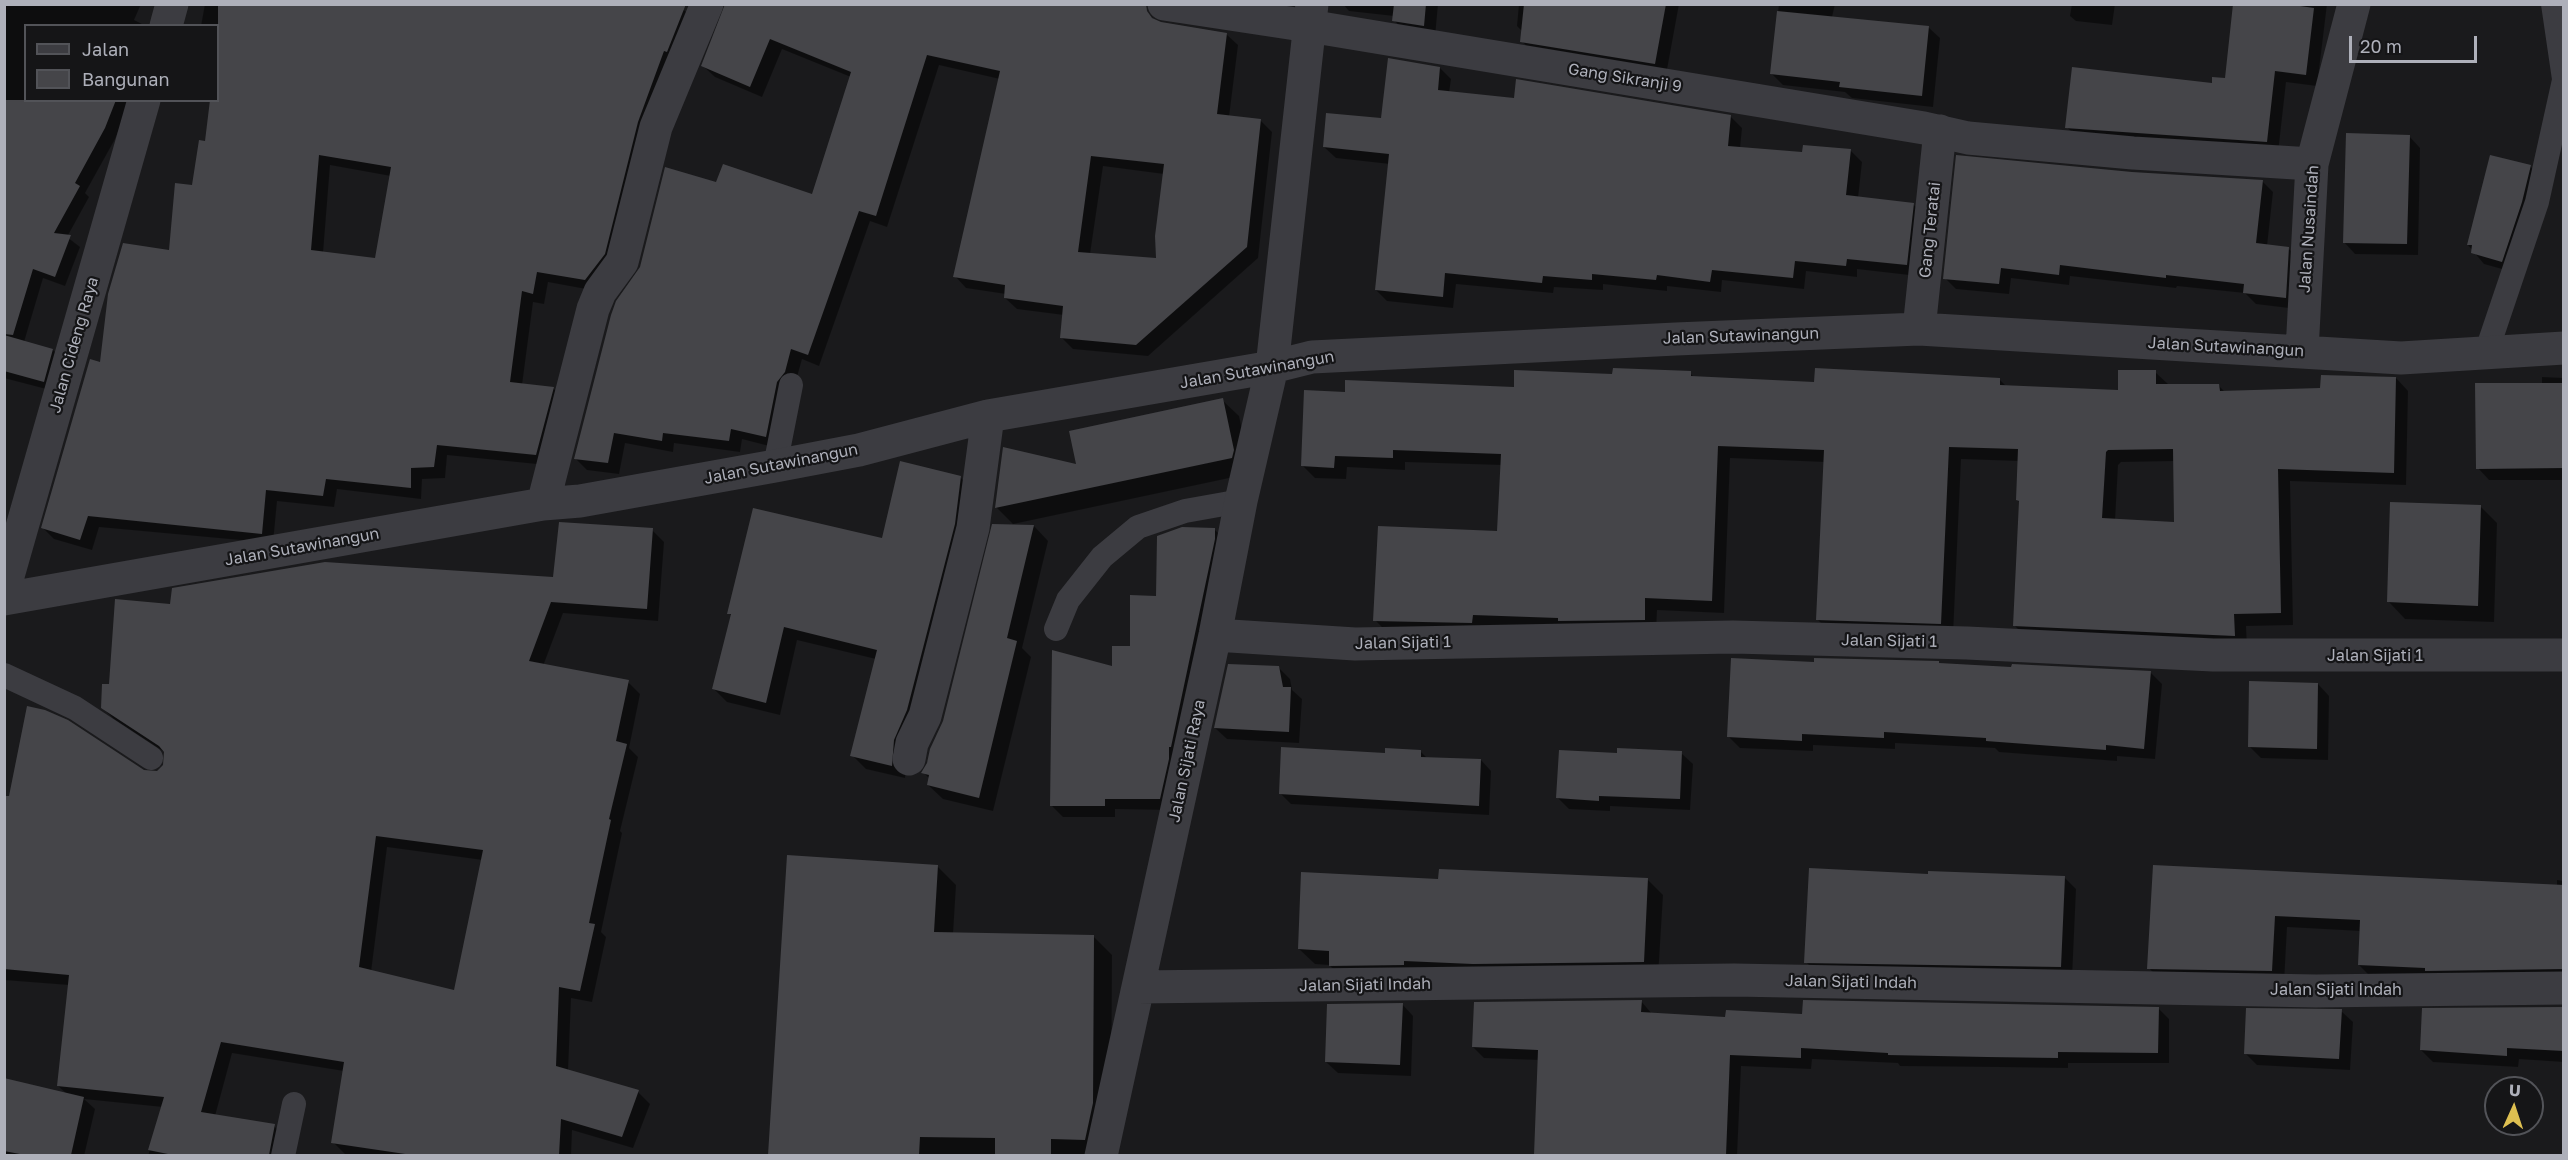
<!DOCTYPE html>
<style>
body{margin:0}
#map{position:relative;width:2568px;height:1160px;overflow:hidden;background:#1a1a1c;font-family:"Golos Text",sans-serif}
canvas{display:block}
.frame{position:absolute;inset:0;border:6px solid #aeb0ba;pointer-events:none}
.legend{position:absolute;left:24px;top:24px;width:195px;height:78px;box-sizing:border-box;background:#151517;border:2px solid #525358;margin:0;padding:8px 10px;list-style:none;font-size:18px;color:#aeb0ba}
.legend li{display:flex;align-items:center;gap:12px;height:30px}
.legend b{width:30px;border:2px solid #525358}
.north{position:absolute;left:2484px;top:1076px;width:60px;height:60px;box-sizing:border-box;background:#151517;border:2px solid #525358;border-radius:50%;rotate:3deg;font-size:16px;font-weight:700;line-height:24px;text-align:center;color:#aeb0ba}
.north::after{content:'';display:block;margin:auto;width:21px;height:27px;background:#ddbf51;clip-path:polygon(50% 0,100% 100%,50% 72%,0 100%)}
.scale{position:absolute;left:2349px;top:36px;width:128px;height:27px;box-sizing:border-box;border:3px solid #aeb0ba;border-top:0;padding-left:8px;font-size:18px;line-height:21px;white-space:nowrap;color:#aeb0ba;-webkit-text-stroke:4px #151517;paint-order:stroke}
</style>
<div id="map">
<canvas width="2568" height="1160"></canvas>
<div class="frame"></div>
<ul class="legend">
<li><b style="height:8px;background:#3c3c41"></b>Jalan</li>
<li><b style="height:16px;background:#454549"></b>Bangunan</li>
</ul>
<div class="north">U</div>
<div class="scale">20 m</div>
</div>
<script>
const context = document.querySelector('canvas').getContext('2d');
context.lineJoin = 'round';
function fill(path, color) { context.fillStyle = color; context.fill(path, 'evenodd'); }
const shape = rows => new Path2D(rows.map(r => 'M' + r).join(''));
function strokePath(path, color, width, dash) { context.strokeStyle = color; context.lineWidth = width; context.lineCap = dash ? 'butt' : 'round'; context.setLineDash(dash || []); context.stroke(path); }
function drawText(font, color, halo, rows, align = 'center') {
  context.font = font + ' "Golos Text",sans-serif'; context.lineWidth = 4.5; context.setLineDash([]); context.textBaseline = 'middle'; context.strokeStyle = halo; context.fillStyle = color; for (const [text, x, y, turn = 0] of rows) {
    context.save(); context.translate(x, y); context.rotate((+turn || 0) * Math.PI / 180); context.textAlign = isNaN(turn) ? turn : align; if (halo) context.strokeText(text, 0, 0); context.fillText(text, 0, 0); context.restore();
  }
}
fill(shape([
 [4,4,141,4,134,20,146,26,26,26,26,100,131,100,115,139,85,193,89,197,67,237,80,247,65,286,43,278,24,342,53,350,63,360,54,391,4,378],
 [205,4,665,4,684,10,695,21,597,291,548,282,544,304,533,302,522,385,553,388,564,399,547,465,447,455,445,478,422,479,421,499,337,489,334,507,277,501,273,543,99,527,92,550,54,539,43,528,102,363,170,252,193,186,218,100,218,59,220,40,218,39,218,26,201,26],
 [330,165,391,176,376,260,323,253],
 [746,4,1226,34,1238,45,1229,117,1261,121,1272,132,1258,258,1148,356,1073,349,1062,338,1064,315,1017,309,1005,298,1006,294,966,288,955,276,1000,79,939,65,887,227,870,221,819,366,802,359,777,448,742,439,740,452,674,443,673,452,625,443,619,474,587,470,576,459,717,184,813,196,851,77,782,49,762,97,715,77,703,66],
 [1103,166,1164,174,1158,260,1090,254],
 [1343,4,1438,4,1435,37,1405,32,1394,20,1394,16,1349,11],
 [1519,4,1679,4,1666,75,1533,53,1522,41,1523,32,1517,26],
 [1779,4,1835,4,1832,17,1928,27,1940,38,1933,107,1852,98,1845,92,1783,85,1771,73],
 [2072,4,2115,4,2112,25,2076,21,2070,16],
 [2235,4,2327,4,2317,86,2286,82,2278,153,2078,139,2067,127,2226,80],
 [1440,68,1451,79,1449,93,1730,116,1742,128,1740,148,1803,154,1851,151,1862,162,1858,198,1913,204,1924,215,1918,276,1857,269,1857,277,1806,271,1804,289,1722,280,1721,292,1667,286,1667,291,1603,284,1603,290,1554,287,1553,293,1456,284,1453,308,1387,301,1376,290,1390,164,1336,158,1324,147,1383,120],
 [2409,136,2420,148,2418,255,2355,254,2344,242],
 [2530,166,2541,178,2513,272,2484,264,2468,245],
 [2132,173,2262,181,2273,192,2267,246,2288,248,2299,259,2297,309,2256,304,2245,293,2177,286,2176,288,2070,276,2069,285,2011,278,2009,294,1956,289,1945,278],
 [2155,372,2168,384,2219,386,2225,392,2322,390,2396,378,2408,391,2406,485,2290,481,2293,625,2246,626,2247,648,2027,638,2015,626,2021,503,2017,500,2019,461,1961,459,1953,635,1830,632,1818,620,1825,462,1730,458,1724,613,1657,610,1656,632,1388,633,1375,620,1499,533,1502,465,1405,462,1405,470,1347,467,1346,479,1315,478,1303,466,1346,393,1515,388,1614,375,1690,373,1695,378,1816,383,2000,380,2006,386,2120,392],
 [2175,461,2175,524,2115,521,2118,465,2121,462],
 [2542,377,2564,378,2564,480,2489,480,2478,468,2542,384],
 [1222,400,1239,416,1250,467,1248,474,1013,524,996,507,1078,466],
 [960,477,974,491,907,754,905,778,866,769,852,755,876,659,797,640,780,715,727,702,714,689,732,616,729,613,883,540],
 [2481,507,2497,523,2494,622,2405,619,2389,602],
 [1034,526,1048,541,1022,648,1031,657,993,811,943,799,928,785,930,779,923,772],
 [1214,529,1225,540,1171,810,1115,809,1115,817,1063,817,1052,806,1113,668,1131,647,1158,597],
 [652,530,664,542,658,621,563,613,543,666,628,682,640,694,629,748,638,757,620,831,622,833,601,932,606,937,592,1002,571,998,568,1071,638,1092,650,1104,633,1148,572,1130,571,1156,345,1154,333,1142,344,1071,232,1053,215,1116,274,1126,286,1138,282,1156,148,1156,163,1107,84,1099,95,1109,84,1156,4,1156,4,1079,67,1094,58,1086,69,985,4,980,4,797,143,771,157,772,164,767,166,753,114,719,102,707,110,686,171,605,555,578],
 [387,847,483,860,455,992,371,972],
 [1815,664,2150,672,2162,684,2155,759,2117,756,2117,761,1999,752,1995,748,1895,743,1895,749,1813,745,1813,751,1740,748,1729,737],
 [1278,667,1290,679,1292,690,1302,699,1299,743,1227,739,1215,728],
 [2318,684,2329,696,2328,760,2261,758,2249,746],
 [1420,751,1428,759,1481,760,1491,771,1489,815,1291,804,1281,794,1386,754],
 [1681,753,1693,764,1690,810,1610,806,1610,811,1569,809,1558,798,1619,754],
 [789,857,937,866,956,885,953,934,1093,936,1112,955,1111,1122,1104,1156,770,1156],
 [2155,866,2557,886,2557,880,2564,881,2564,981,2371,977,2359,965,2361,931,2287,927,2284,983,2161,981,2149,968],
 [1929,876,2065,878,2076,889,2072,978,1817,973,1806,962],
 [1647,879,1663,895,1658,977,1346,981,1329,965,1315,964,1299,949],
 [1641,1001,1652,1014,1727,1018,2158,1008,2169,1019,2169,1063,2068,1063,2068,1068,1999,1067,1900,1066,1898,1063,1812,1059,1811,1069,1741,1066,1737,1156,1535,1156,1539,1060,1484,1058,1473,1047],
 [1402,1004,1413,1016,1411,1076,1338,1073,1326,1062],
 [2564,1008,2564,1062,2519,1059,2518,1067,2433,1062,2421,1050],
 [2341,1011,2353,1022,2350,1070,2257,1065,2245,1053]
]), '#0007');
fill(shape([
 [218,4,686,4,667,52,664,51,638,122,605,254,585,280,537,272,533,294,522,291,510,382,554,387,536,455,437,445,434,467,411,468,411,488,326,479,323,496,266,490,262,534,88,516,80,540,41,528,90,359,100,362,108,294,123,243,169,250,175,183,192,185,199,140,205,141,210,100,218,100],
 [319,155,391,167,375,258,311,250],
 [725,4,1146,4,1147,11,1152,18,1161,22,1227,33,1217,114,1261,119,1247,247,1136,345,1060,338,1063,306,1004,298,1005,285,953,277,1000,71,927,55,876,216,859,211,808,355,791,349,785,372,777,382,766,437,731,429,729,441,663,433,662,441,614,433,608,463,574,459,611,315,616,301,640,267,665,167,716,182,723,164,812,194,851,72,770,39,750,87,701,66],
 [1091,156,1164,164,1155,236,1156,258,1078,252],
 [1394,4,1426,4,1424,26,1392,21],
 [1524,4,1666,4,1655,64,1520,42],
 [2233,4,2286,4,2314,8,2306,75,2275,71,2267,142,2065,128,2072,67,2212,83,2212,77,2225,78],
 [1777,11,1929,26,1922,96,1839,87,1840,82,1770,74],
 [1388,58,1440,67,1438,90,1514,98,1516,79,1731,115,1728,146,1802,152,1803,145,1851,149,1846,195,1914,203,1907,265,1847,259,1846,266,1795,261,1793,278,1712,270,1710,282,1657,275,1656,280,1592,274,1592,280,1543,276,1542,283,1445,273,1443,297,1375,290,1389,154,1323,147,1326,113,1381,118],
 [4,100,116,100,105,128,75,183,80,186,54,233,71,235,55,277,33,269,13,335,4,334],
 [2346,133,2410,135,2407,244,2343,243],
 [1956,155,2132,172,2263,180,2256,243,2289,247,2286,298,2243,293,2244,284,2166,275,2166,278,2060,265,2059,275,2001,268,1999,284,1943,279],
 [2490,155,2531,165,2522,202,2502,262,2471,253,2472,245,2467,245],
 [4,335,53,349,44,382,4,371],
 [1613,368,1691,371,1691,376,1814,382,1815,368,1892,372,2000,378,2000,385,2118,390,2118,370,2156,370,2156,384,2219,384,2220,391,2320,388,2321,375,2396,377,2394,473,2278,469,2281,613,2234,614,2235,636,2013,626,2019,501,2016,500,2018,449,1949,447,1941,624,1816,620,1824,450,1718,446,1712,601,1645,598,1645,620,1558,621,1558,618,1473,615,1472,623,1373,621,1378,526,1497,531,1501,454,1393,450,1393,458,1335,456,1334,468,1301,466,1304,390,1345,392,1345,380,1514,387,1514,370,1612,374],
 [2173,449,2174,522,2102,518,2106,452,2108,450],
 [2475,383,2564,383,2564,468,2476,469],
 [1223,398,1234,450,1232,458,995,508,1003,447,1076,464,1069,431],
 [900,461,961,476,955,524,907,710,894,740,892,766,850,756,877,650,784,627,766,703,712,689,731,614,727,614,753,508,882,538],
 [2390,502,2481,505,2478,606,2387,602],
 [559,522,653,528,647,609,551,602,529,661,629,680,616,741,627,744,609,819,611,820,589,923,595,924,580,991,559,987,556,1066,639,1090,622,1137,561,1119,559,1155,412,1155,331,1143,344,1062,221,1042,201,1112,275,1124,269,1155,173,1155,148,1150,164,1097,57,1086,69,975,4,969,4,796,9,796,27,706,45,710,68,720,144,770,157,771,163,765,164,752,159,746,101,708,102,684,109,684,115,599,170,604,172,588,325,562,553,577],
 [376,836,483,850,454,990,359,967],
 [992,524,1034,525,1007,638,1017,641,979,798,927,785,929,775,921,773,927,763,930,749,943,721],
 [1182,527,1215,528,1215,539,1171,747,1169,747,1169,759,1160,799,1105,799,1105,806,1050,806,1052,650,1112,666,1112,646,1130,646,1130,595,1156,596,1157,536],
 [1731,658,1814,662,1814,658,1939,661,1939,663,2011,667,2012,664,2151,671,2144,749,2106,745,2106,750,1986,741,1986,738,1884,732,1884,738,1802,734,1802,741,1727,737],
 [1228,664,1279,666,1283,687,1291,687,1289,732,1214,728],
 [2249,681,2318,683,2317,749,2248,747],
 [1281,747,1385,753,1385,748,1421,750,1421,757,1481,759,1479,806,1279,794],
 [1617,748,1682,751,1680,799,1599,796,1599,801,1556,798,1559,750,1617,753],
 [787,855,938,865,934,932,1094,935,1093,1103,1085,1140,1051,1139,1051,1155,995,1155,995,1138,920,1137,919,1155,768,1155],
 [2153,865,2564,885,2564,969,2425,971,2425,968,2358,965,2360,920,2275,916,2272,971,2147,969],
 [1809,868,1928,874,1928,871,2065,876,2061,967,1804,963],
 [1439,869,1648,878,1644,962,1473,964,1404,961,1404,965,1329,966,1329,951,1298,949,1301,872,1438,879],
 [1642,1000,1641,1012,1725,1017,1726,1010,1802,1014,1803,1000,2159,1007,2158,1053,2058,1052,2058,1058,1987,1057,1888,1055,1888,1053,1801,1048,1801,1058,1730,1055,1726,1155,1534,1155,1538,1050,1472,1047,1474,1002],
 [1403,1003,1400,1065,1325,1062,1327,1004],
 [2564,1007,2564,1051,2507,1048,2507,1056,2420,1050,2422,1008],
 [2246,1008,2342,1009,2339,1059,2244,1054],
 [4,1078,84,1097,71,1155,25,1155,4,1151]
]), '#454549');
strokePath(shape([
 [2553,4,2564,79],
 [2486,353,2537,202,2564,80],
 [775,466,791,385],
 [1056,629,1068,600,1102,557,1138,527,1185,511,1241,501],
 [4,675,75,708,151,758],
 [283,1156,294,1104]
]), '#3c3c41', 24);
strokePath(shape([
 [1164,4,1309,26,1924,128,1968,138,2133,153,2312,164],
 [166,26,172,4],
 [1919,329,1940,131],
 [2302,351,2312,164,2354,4],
 [543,504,593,309,600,292,622,262,656,127,707,4],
 [4,590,144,100],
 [4,599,543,504,580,501,775,466,859,450,988,416,1272,367,1312,357,1676,339,1919,329,2401,358,2564,348],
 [1215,635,1355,644,1733,637,1967,643,2213,655,2564,655],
 [909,759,912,743,925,716,973,528,988,416],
 [1138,987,1734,980,2316,991,2564,988],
 [1101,1156,1215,635,1241,501,1272,367,1312,4]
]), '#3c3c41', 33);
drawText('16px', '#aeb0ba', '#151517', [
 ["Gang Sikranji 9",1625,78,9],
 ["Jalan Nusaindah",2309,229,-86],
 ["Gang Teratai",1930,230,-84],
 ["Jalan Sutawinangun",1741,336,-2],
 ["Jalan Cideng Raya",74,345,-74],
 ["Jalan Sutawinangun",2226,347,3],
 ["Jalan Sutawinangun",1257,370,-10],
 ["Jalan Sutawinangun",781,464,-11],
 ["Jalan Sutawinangun",302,547,-10],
 ["Jalan Sijati 1",1889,641,1],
 ["Jalan Sijati 1",1403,643,-1],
 ["Jalan Sijati 1",2375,656],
 ["Jalan Sijati Raya",1187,761,-78],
 ["Jalan Sijati Indah",1851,982,1],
 ["Jalan Sijati Indah",1365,985,-1],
 ["Jalan Sijati Indah",2336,990]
]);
</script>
